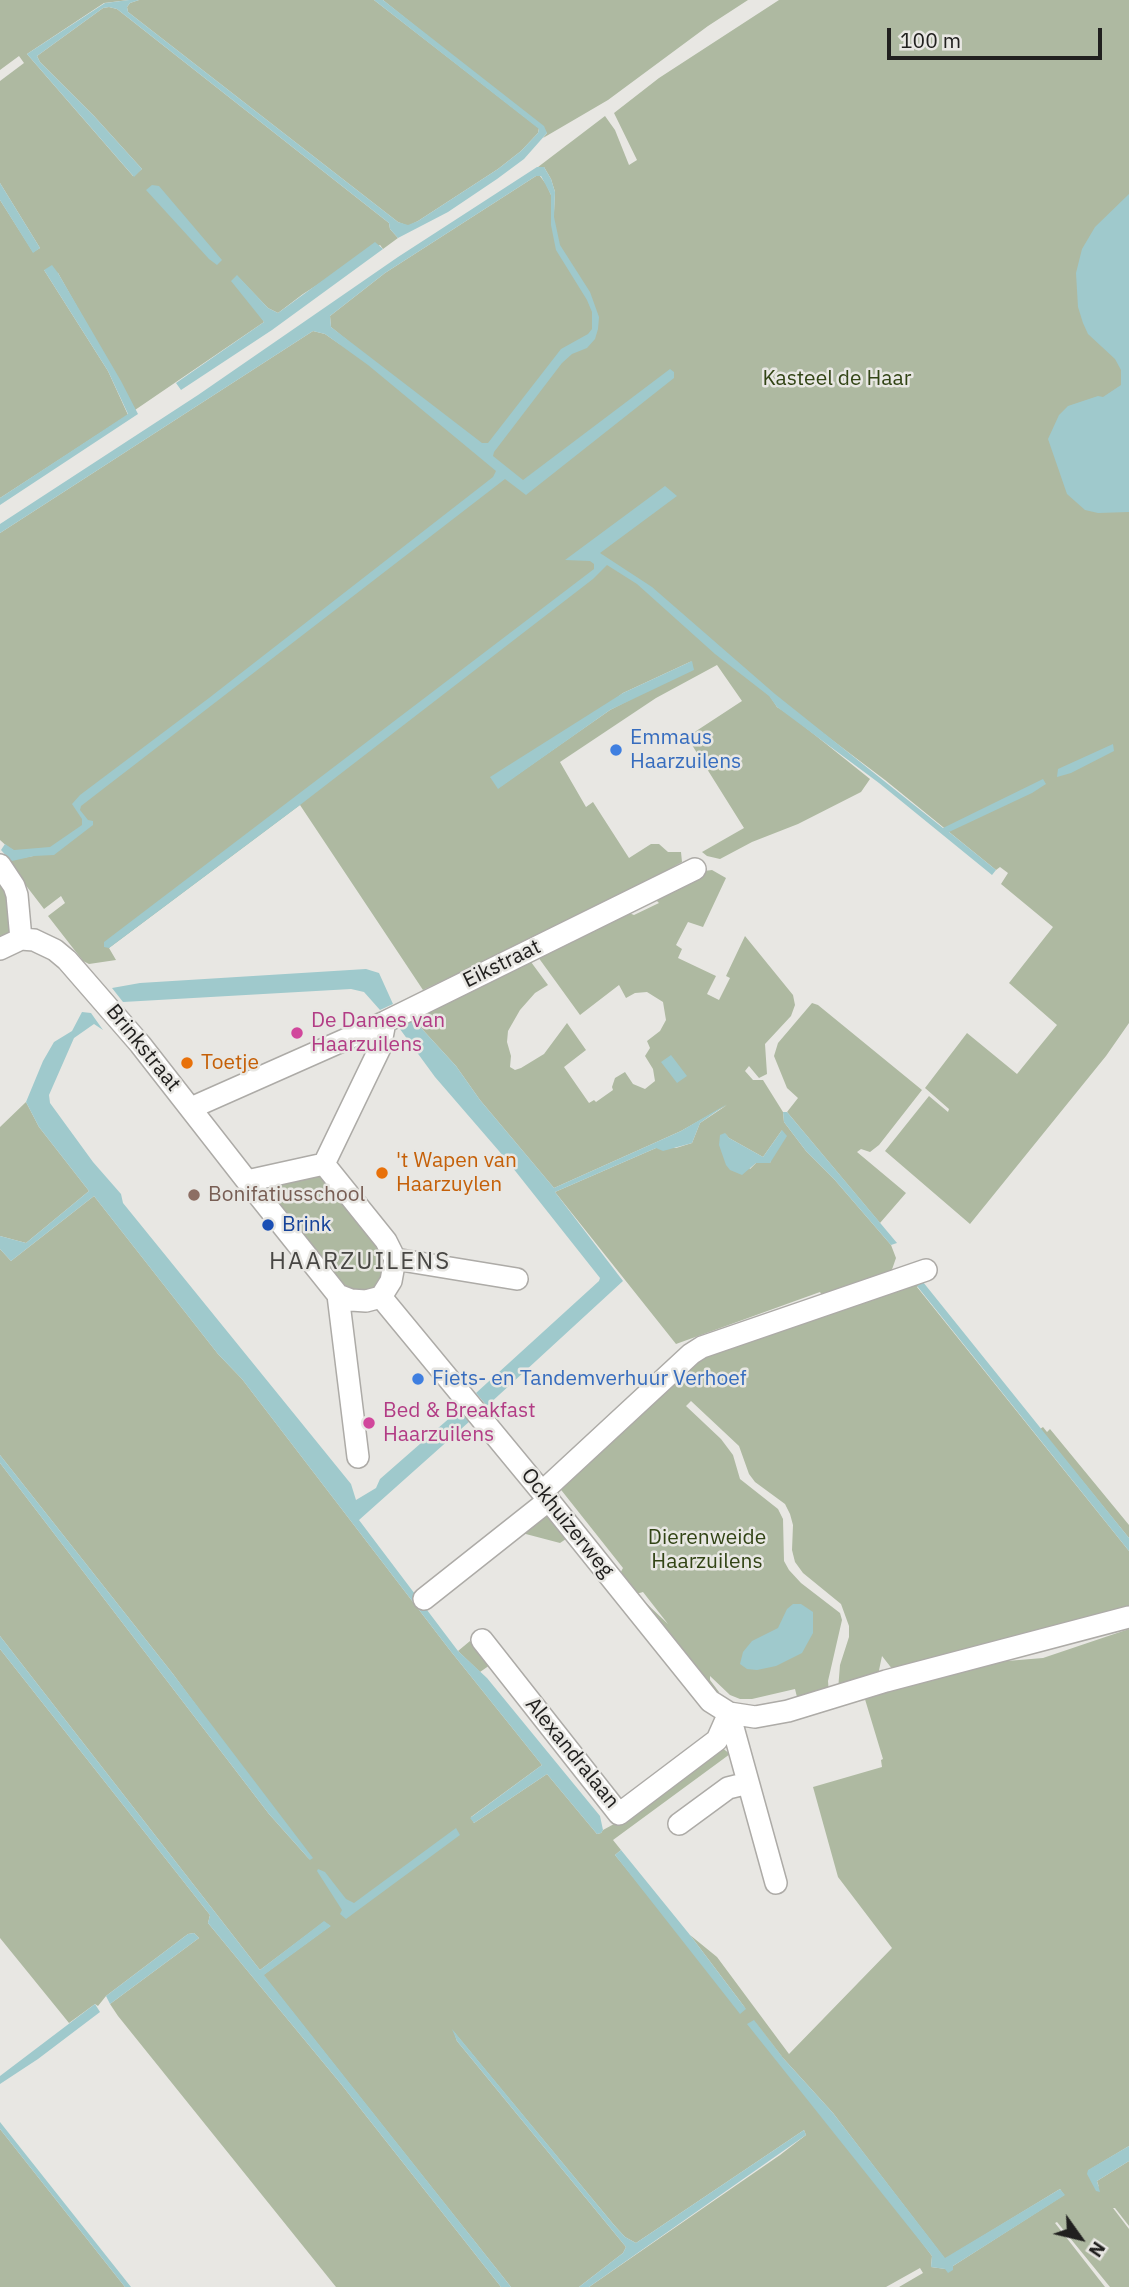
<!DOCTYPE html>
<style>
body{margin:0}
#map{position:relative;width:1129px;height:2287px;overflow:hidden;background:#e8e7e3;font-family:"IBM Plex Sans",sans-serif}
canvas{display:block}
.north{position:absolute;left:1045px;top:2203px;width:70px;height:70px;-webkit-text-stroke:5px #e8e7e3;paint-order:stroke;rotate:124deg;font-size:19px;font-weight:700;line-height:28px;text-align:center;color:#21201f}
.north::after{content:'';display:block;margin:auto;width:24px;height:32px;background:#21201f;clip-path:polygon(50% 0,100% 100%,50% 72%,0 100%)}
.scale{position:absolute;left:887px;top:28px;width:215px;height:32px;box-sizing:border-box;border:4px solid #21201f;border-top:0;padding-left:9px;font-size:21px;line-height:24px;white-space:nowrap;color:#21201f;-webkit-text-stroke:5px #e8e7e3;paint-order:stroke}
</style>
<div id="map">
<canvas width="1129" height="2287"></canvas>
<div class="north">N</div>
<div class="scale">100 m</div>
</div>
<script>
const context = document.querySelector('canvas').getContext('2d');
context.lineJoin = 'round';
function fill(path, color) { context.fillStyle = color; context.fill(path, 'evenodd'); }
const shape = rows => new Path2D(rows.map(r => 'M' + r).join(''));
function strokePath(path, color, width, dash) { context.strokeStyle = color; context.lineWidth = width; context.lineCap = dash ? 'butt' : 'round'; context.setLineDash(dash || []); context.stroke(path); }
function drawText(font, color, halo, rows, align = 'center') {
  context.font = font + ' "IBM Plex Sans",sans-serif'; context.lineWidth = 5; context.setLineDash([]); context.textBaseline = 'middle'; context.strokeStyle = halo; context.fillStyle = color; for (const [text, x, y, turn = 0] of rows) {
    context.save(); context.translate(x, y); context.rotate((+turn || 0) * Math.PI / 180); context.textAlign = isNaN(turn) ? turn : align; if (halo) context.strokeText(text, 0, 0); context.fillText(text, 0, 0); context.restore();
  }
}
fill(shape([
 [0,0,129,0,104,3,27,54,133,176,142,169,94,116,40,62,37,56,103,8,109,7,117,9,389,223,390,229,398,238,383,249,380,245,303,294,278,313,268,308,237,276,264,322,135,410,58,273,44,270,108,371,128,415,0,498,0,200,33,252,40,248,0,183,0,81,24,63,19,56,0,70],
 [139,0,374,0,539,128,538,133,521,151,498,169,418,221,408,226,398,222,128,12,127,7,130,3],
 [383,0,748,0,708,26,608,100,543,138,547,133],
 [779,0,1129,0,1129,1023,1106,1056,970,1224,885,1151,929,1096,948,1112,949,1109,925,1088,967,1033,1017,1074,1057,1025,1009,983,1053,927,1001,884,1008,873,1000,867,996,870,885,780,742,672,770,696,777,707,790,715,870,779,861,792,798,824,752,842,720,859,707,856,702,852,744,828,687,737,742,701,717,665,656,698,560,762,586,807,593,802,629,858,651,844,659,844,668,852,681,852,682,862,673,867,669,875,423,990,300,805,109,948,116,960,89,964,83,961,48,916,65,903,61,896,44,909,11,866,11,860,33,856,10,849,0,840,0,533,313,331,325,334,341,345,348,341,331,327,330,316,385,273,536,176,540,176,546,184,551,195,551,213,554,212,555,192,551,179,544,167,538,167,605,116,615,130,629,165,637,160,614,113,659,78],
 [692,661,645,692,610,710,498,788,623,693],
 [712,870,726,878,703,927,688,922,676,945,682,949,678,958,716,976,707,994,719,1000,730,978,726,976,745,936,793,995,795,1005,791,1016,765,1044,767,1074,759,1078,749,1066,745,1071,753,1080,763,1080,783,1112,784,1122,806,1151,834,1179,891,1245,896,1258,889,1278,825,1300,820,1292,676,1344,555,1192,656,1148,676,1148,692,1143,700,1123,727,1105,681,1131,554,1188,480,1100,456,1066,412,1018,531,962,548,985,535,993,520,1010,508,1031,507,1042,511,1056,510,1067,515,1070,521,1068,544,1054,567,1023,586,1050,564,1067,589,1103,594,1100,596,1102,613,1090,612,1087,615,1078,625,1072,633,1084,645,1089,655,1081,653,1069,645,1056,650,1048,647,1041,660,1031,666,1020,663,1002,647,992,635,993,626,998,619,985,580,1015,538,957,624,911,634,915,659,903,653,897,696,881,704,871],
 [782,1130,770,1163,756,1163,750,1169,725,1133,729,1138,763,1157],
 [0,871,8,890,10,932,0,941],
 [812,1003,818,1005,922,1090,879,1145,870,1152,861,1149,857,1152,906,1193,880,1223,787,1112,798,1098,787,1088,774,1056,778,1043],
 [26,1102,39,1127,89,1191,26,1243,0,1236,0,1127],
 [323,1171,336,1185,390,1265,380,1293,346,1296,267,1199,266,1187],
 [94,1196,218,1354,242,1379,449,1649,542,1765,471,1817,474,1823,547,1774,597,1834,601,1833,603,1830,625,1818,721,1747,730,1754,613,1840,621,1850,615,1855,679,1933,746,2009,690,1935,717,1957,789,2054,892,1948,838,1877,813,1787,882,1767,881,1760,883,1759,864,1696,995,1662,1043,1658,1129,1629,1129,2146,1089,2170,1099,2187,1097,2181,1129,2161,1129,2226,1115,2208,1113,2208,1129,2229,1129,2287,1110,2287,1057,2222,1055,2223,1105,2287,899,2287,923,2273,920,2268,886,2287,589,2287,780,2155,806,2135,804,2130,636,2243,625,2237,614,2225,454,2032,457,2041,626,2247,623,2253,579,2287,511,2287,263,1975,330,1926,324,1922,260,1970,0,1636,0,1463,269,1814,310,1860,173,1674,0,1455,0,1249,11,1261],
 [754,2020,783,2058,833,2113,945,2259,1060,2189,1064,2195,953,2266,953,2270,931,2267,932,2256],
 [922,1282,917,1287,1129,1551,1129,1610,893,1670,882,1656,878,1675,838,1690,840,1665,849,1637,849,1626,841,1604,803,1573,795,1562,792,1550,793,1525,790,1514,785,1504,755,1482,749,1474,739,1446,691,1401,686,1406,721,1439,733,1455,740,1479,778,1509,783,1519,784,1561,789,1570,801,1583,840,1613,842,1620,828,1681,829,1694,798,1701,795,1689,752,1699,740,1699,730,1695,710,1676,710,1680,719,1692,712,1698,642,1607,646,1603,668,1624,643,1592,633,1595,618,1577,623,1568,558,1486,692,1358],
 [1043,1427,1047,1432,1050,1429,1129,1525,1129,1538,1040,1429],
 [547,1515,566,1539,560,1543,522,1533],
 [470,1641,490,1665,480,1672,458,1651],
 [0,1649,210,1915,208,1923,341,2084,501,2287,336,2287,118,2016,110,2004,199,1938,194,1933,188,1934,106,1996,98,2006,95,2004,69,2023,0,1938],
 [0,2129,125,2287,0,2287]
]), '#aeb9a1');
fill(shape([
 [129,0,139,0,130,3,127,7,128,12,398,222,408,225,418,221,498,169,521,151,538,133,539,129,374,0,383,0,544,126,547,133,524,159,497,179,448,212,398,238,390,229,389,223,117,9,109,7,103,8,37,56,40,62,94,116,142,169,134,177,27,54,105,3],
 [537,167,544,167,551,179,555,192,554,217,560,245,590,292,599,317,598,329,595,339,587,348,572,354,562,363,494,452,493,456,523,480,670,369,674,372,674,378,526,495,505,479,81,806,80,810,88,820,93,821,93,825,54,855,34,856,12,861,8,858,1,850,5,844,14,850,50,847,82,825,82,819,72,804,80,795,209,698,493,477,496,471,368,365,325,334,313,331,0,533,0,524,198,395,398,257],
 [536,176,541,176,551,195,551,225,556,250,587,300,592,312,592,329,588,334,561,349,488,443,482,443,331,327,330,316,385,273],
 [0,183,40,248,33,253,0,200],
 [152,185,159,186,222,260,217,265,209,259,146,190],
 [1129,194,1129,512,1098,513,1085,510,1067,494,1048,439,1059,415,1068,406,1098,396,1103,397,1121,385,1121,370,1115,359,1088,334,1083,323,1078,307,1076,273,1082,249,1095,227],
 [375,242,383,249,272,330,181,390,176,383,264,322,231,281,237,275,268,308,278,313],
 [52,265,58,273,121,381,138,414,0,505,0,498,128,414,108,371,44,270],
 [665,486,677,496,600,553,652,587,775,694,943,828,1043,779,1046,784,1032,793,949,832,996,870,992,875,879,783,777,707,769,696,715,654,637,584,607,565,593,579,300,805,109,948,104,947,104,942,594,569,594,564,590,561,565,560],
 [692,661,694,670,610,710,498,789,490,777,623,693],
 [1113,744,1114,751,1071,773,1057,777,1058,769],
 [366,969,379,973,393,1004,380,1010,364,992,351,989,123,1002,112,988,140,983],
 [82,1012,91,1013,103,1030,94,1024,74,1038,49,1095,50,1103,93,1162,121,1194,123,1203,351,1484,356,1500,376,1488,380,1479,461,1408,470,1421,359,1520,458,1651,487,1678,600,1816,603,1830,601,1833,597,1834,547,1774,474,1823,470,1818,542,1765,449,1649,242,1379,218,1354,94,1196,11,1261,0,1249,0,1236,26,1243,89,1191,39,1127,26,1102,43,1061,54,1042,72,1031],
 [412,1018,456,1066,480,1100,554,1188,681,1131,727,1104,700,1123,692,1143,663,1151,656,1148,555,1192,623,1281,487,1406,476,1393,599,1281,600,1278,505,1158,435,1077,397,1025],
 [671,1055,687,1076,677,1083,661,1062],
 [783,1112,787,1112,897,1243,891,1245,834,1179,806,1151,784,1122],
 [782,1130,787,1136,770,1163,756,1163,742,1175,730,1170,726,1165,719,1145,720,1135,725,1133,729,1138,763,1157],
 [923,1282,1129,1538,1129,1551,917,1286],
 [0,1455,173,1674,313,1858,310,1860,269,1814,0,1463],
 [793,1604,801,1604,813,1612,813,1633,802,1653,776,1666,757,1670,747,1669,740,1664,743,1652,752,1641,778,1628,787,1609],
 [0,1636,260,1970,324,1921,331,1926,264,1975,511,2287,501,2287,341,2084,208,1923,210,1915,0,1649],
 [456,1828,460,1835,346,1919,340,1914,342,1910,317,1871,318,1869,325,1872,346,1899,354,1903],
 [621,1850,690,1935,746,2009,740,2014,615,1855],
 [194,1933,199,1938,110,2004,106,1996,188,1934],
 [95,2004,100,2012,38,2059,0,2084,0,2076],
 [754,2020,783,2058,833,2113,945,2258,1060,2189,1065,2195,953,2266,953,2270,948,2273,945,2269,931,2267,932,2256,747,2024],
 [452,2029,614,2225,625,2237,636,2243,804,2130,806,2135,589,2287,579,2287,623,2253,626,2247,457,2041],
 [0,2122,131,2287,125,2287,0,2129],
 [1129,2146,1129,2161,1097,2181,1100,2192,1096,2191,1087,2174,1088,2170]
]), '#9fc9cc');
const minor = shape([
 [0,865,14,886,17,895,21,939],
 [0,949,21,939,34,940,55,950,67,960,140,1044,247,1181,338,1295,351,1300,366,1301,381,1297,391,1281,395,1259,386,1241,324,1164,247,1181],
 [191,1108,385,1022,695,869],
 [324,1164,380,1048,385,1022],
 [395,1259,517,1279],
 [338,1295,358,1457],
 [381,1297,542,1492,710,1701,729,1713,755,1717,788,1711,886,1681,1129,1617],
 [542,1492,691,1354,702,1347,926,1270],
 [424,1599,549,1500],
 [482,1640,619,1814,717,1740,729,1713],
 [729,1713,776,1883],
 [679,1824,728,1788,748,1783]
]);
strokePath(minor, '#adaba7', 24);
strokePath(minor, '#fff', 21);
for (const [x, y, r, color] of [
 [616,750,7,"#3f7fe0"],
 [297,1033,7,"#d1479c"],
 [187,1063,7,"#e8710a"],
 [382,1173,7,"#e8710a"],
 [194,1195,7,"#8d6e63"],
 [268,1225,7,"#1a4fb4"],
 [418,1379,7,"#3f7fe0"],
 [369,1423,7,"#d1479c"]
]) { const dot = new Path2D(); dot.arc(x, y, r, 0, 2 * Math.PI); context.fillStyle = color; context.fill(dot); strokePath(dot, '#e8e7e3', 2.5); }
drawText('21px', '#324415', '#e8e7e3', [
 ["Kasteel de Haar",837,379],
 ["Dierenweide",707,1538],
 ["Haarzuilens",707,1562]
]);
drawText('21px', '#366cbe', '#e8e7e3', [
 ["Emmaus",630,738],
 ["Haarzuilens",630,762],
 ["Fiets- en Tandemverhuur Verhoef",432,1379]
], 'left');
drawText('21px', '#21201f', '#e8e7e3', [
 ["Eikstraat",502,964,-26],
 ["Brinkstraat",143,1048,51],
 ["Ockhuizerweg",567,1523,51],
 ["Alexandralaan",572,1753,51]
]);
drawText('21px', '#b23c85', '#e8e7e3', [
 ["De Dames van",311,1021],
 ["Haarzuilens",311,1045],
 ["Bed & Breakfast",383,1411],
 ["Haarzuilens",383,1435]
], 'left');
drawText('21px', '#c56008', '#e8e7e3', [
 ["Toetje",201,1063],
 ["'t Wapen van",396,1161],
 ["Haarzuylen",396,1185]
], 'left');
drawText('21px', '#785e54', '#e8e7e3', [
 ["Bonifatiusschool",208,1195]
], 'left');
drawText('21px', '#164399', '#e8e7e3', [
 ["Brink",282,1225]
], 'left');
context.letterSpacing = '2px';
drawText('24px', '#474643', '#e8e7e3', [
 ["HAARZUILENS",360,1262]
]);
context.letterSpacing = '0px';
</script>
